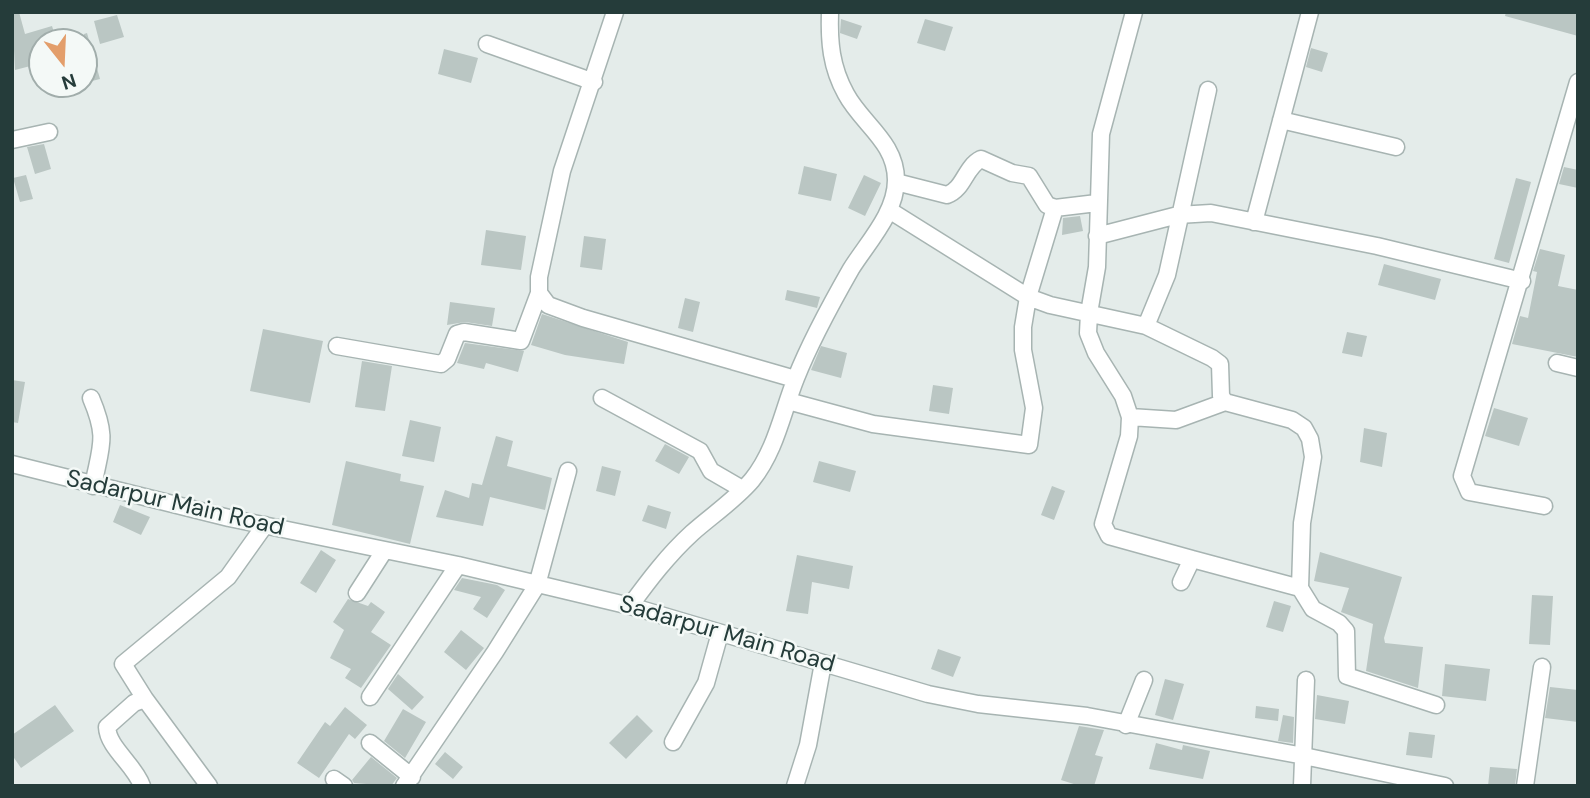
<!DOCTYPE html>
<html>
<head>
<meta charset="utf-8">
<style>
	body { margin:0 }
	#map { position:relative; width:1590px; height:798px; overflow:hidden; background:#e4ecea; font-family:"DM Sans",sans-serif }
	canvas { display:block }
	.frame { position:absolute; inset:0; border:14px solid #253c3a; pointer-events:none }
	.north { position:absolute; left:28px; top:28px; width:70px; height:70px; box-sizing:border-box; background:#f4f9f7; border:2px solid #a1adab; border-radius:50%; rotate:162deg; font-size:19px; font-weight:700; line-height:28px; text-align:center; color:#253c3a }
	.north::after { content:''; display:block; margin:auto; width:24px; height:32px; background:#e39e6b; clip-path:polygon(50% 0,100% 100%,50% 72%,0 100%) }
</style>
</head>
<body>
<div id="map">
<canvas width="1590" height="798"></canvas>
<div class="frame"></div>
<div class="north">N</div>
</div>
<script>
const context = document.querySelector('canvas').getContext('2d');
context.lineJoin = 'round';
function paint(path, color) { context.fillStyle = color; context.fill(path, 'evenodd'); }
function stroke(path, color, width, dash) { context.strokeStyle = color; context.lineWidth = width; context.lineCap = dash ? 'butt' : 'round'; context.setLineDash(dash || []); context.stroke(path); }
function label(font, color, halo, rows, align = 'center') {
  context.font = font + ' "DM Sans",sans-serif'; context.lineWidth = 5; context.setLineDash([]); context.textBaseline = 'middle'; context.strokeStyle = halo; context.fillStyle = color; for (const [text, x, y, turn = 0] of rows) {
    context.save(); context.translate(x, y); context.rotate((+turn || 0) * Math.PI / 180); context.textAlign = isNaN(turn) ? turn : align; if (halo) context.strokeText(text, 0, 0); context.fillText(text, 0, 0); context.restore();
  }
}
const building = new Path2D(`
	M 12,12 L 19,12 L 25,34 L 52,26 L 57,42 L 42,42 L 42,63 L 15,70 Z
	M 1506,12 L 1578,12 L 1578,36 L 1505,16 Z
	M 117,15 L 124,37 L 100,44 L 94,21 Z
	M 841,19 L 862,26 L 857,39 L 840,33 Z
	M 925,19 L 953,27 L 945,51 L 917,43 Z
	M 87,33 L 100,79 L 84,83 L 84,34 Z
	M 1311,48 L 1328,53 L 1322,72 L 1306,67 Z
	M 444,49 L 478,58 L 471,83 L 438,74 Z
	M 44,144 L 51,169 L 35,174 L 27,147 Z
	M 804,166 L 837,174 L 831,201 L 798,194 Z
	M 1564,167 L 1578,170 L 1578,188 L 1559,184 Z
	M 26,175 L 33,199 L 20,202 L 13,178 Z
	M 864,175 L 881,183 L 865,216 L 848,208 Z
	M 1516,178 L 1531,182 L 1509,263 L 1494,259 Z
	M 1080,216 L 1083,231 L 1062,235 L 1063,218 Z
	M 486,230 L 526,236 L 521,270 L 481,265 Z
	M 584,236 L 606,239 L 602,270 L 580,267 Z
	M 1540,249 L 1565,255 L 1558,286 L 1578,290 L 1578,357 L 1512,344 L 1520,316 L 1528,318 L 1537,272 L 1533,271 Z
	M 1384,264 L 1441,279 L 1435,300 L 1378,285 Z
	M 787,290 L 820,297 L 817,308 L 785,300 Z
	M 685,298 L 700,302 L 693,332 L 678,328 Z
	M 450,302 L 495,308 L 492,326 L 465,322 L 447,325 Z
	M 542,314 L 628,342 L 624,364 L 565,355 L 531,345 Z
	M 263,329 L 323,341 L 310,403 L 250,391 Z
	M 1347,332 L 1367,336 L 1362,357 L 1342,353 Z
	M 465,343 L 524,351 L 518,372 L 486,363 L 484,369 L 457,363 Z
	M 821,346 L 847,353 L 841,378 L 811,370 Z
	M 362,361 L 392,366 L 385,411 L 355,407 Z
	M 12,380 L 25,382 L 18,423 L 12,422 Z
	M 933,385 L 953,388 L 949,414 L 929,411 Z
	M 1494,408 L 1528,418 L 1519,446 L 1485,436 Z
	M 410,420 L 441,427 L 434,462 L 402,456 Z
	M 1364,428 L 1387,433 L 1382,467 L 1360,462 Z
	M 496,436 L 513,441 L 507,466 L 552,478 L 545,510 L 490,497 L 483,526 L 436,517 L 445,490 L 469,498 L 472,483 L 482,485 Z
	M 665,444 L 689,457 L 679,474 L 655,461 Z
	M 346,461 L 401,474 L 400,481 L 424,486 L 410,544 L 332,525 Z
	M 819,461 L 856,471 L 850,492 L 813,482 Z
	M 602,466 L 621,471 L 615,496 L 596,491 Z
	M 1052,486 L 1065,491 L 1054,520 L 1041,515 Z
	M 120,505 L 150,517 L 141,535 L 113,522 Z
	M 648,505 L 671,512 L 666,529 L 642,521 Z
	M 321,550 L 336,560 L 316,593 L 300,583 Z
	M 1320,552 L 1402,577 L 1384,638 L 1385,643 L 1423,647 L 1418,688 L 1366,671 L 1373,624 L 1341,612 L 1349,588 L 1314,581 Z
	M 797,555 L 853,566 L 849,589 L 812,582 L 808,614 L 786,611 Z
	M 462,578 L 497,585 L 505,590 L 487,618 L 473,609 L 481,597 L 454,590 Z
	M 1532,595 L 1553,596 L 1550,645 L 1529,644 Z
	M 348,599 L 368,606 L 371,602 L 385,612 L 371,632 L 391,645 L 361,688 L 345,678 L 351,669 L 330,658 L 344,630 L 333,622 Z
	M 1274,601 L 1291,606 L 1283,632 L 1266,627 Z
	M 461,630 L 484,648 L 466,670 L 444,652 Z
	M 938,649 L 961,657 L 953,677 L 931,669 Z
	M 1445,664 L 1490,669 L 1486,701 L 1442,696 Z
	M 398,674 L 424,697 L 412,710 L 388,689 Z
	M 1165,679 L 1184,684 L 1173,720 L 1155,715 Z
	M 1550,687 L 1578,690 L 1578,722 L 1545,718 Z
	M 1317,695 L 1349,701 L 1345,724 L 1315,719 Z
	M 55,705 L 74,731 L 21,768 L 12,755 L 12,735 Z
	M 1256,706 L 1279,709 L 1278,721 L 1255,718 Z
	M 345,707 L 367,725 L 355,739 L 349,734 L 319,778 L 297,763 L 325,722 L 330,726 Z
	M 403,709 L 426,722 L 405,758 L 384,741 Z
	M 637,715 L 653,731 L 626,759 L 609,743 Z
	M 1283,715 L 1294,717 L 1293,743 L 1278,741 Z
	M 1079,726 L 1104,730 L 1095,755 L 1103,757 L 1094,786 L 1080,786 L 1061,780 Z
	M 1409,732 L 1435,735 L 1432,758 L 1406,755 Z
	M 1156,743 L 1182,750 L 1183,745 L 1210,751 L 1203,779 L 1149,769 Z
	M 445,752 L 463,767 L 453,779 L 435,764 Z
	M 371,757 L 397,778 L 391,786 L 354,783 L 352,780 Z
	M 1490,767 L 1517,769 L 1515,786 L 1488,786 Z`);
const minor = new Path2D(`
	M 615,12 L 562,171 L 539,277 L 539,293 L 548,305 L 583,318 L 795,379
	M 1134,12 L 1101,134 L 1097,267 L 1089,313 L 1088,333 L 1096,353 L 1123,396 L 1130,417 L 1129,436 L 1103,524 L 1109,536 L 1192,559
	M 487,44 L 594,82
	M 1281,120 L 1396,147
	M 12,140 L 49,132
	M 896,182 L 947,195 C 964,189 965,167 981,159 L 1012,173 L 1029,176 L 1047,205 L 1055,208 L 1097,203
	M 889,210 L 1028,297 L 1050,305 L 1146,326 L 1212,358 L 1220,364 L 1221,396 L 1225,402
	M 1254,222 L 1310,12
	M 1097,236 L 1178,215 L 1211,213 L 1377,246 L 1522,281
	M 1146,326 L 1167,275 L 1208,90
	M 337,346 L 441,364 L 447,359 L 457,334 L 464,332 L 521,341 L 539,293
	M 1557,363 L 1578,368
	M 91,398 C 108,438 101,445 93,486
	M 602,398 L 700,451 L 711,471 L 742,489
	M 788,401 L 873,424 L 1029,445 L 1034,408 L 1023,350 L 1023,327 L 1028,297 L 1055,208
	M 1130,417 L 1176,420 L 1225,402 L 1292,420 L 1304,428 L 1310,439 L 1313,457 L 1302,523 L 1300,588 L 1313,609 L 1339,623 L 1346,631 L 1347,676 L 1436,705
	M 12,464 L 229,518 L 458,565 L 630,606 L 928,694 L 978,704 L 1087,716 L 1304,756 L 1445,786
	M 1544,506 L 1469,492 L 1462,476 L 1578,82
	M 1181,582 L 1192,559 L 1300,588
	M 357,593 L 384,551
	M 630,606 C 649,580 668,555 692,533 C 711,516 735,500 752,480 C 776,450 782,413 796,378 C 811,340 831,304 851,269 C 868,242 896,213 896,180 C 896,142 862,124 846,94 C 831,67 829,42 830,12
	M 370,697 L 458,565
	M 145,699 L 123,664 L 228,577 L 265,525
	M 1126,725 L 1144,680
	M 673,742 L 706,683 L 720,633
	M 370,743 L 412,777
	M 334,779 L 344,786
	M 142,786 C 135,765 108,748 107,727 L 134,703 L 145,699 L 209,786
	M 404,786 L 495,652 L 537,585 L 568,471
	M 795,786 L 808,745 L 823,663
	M 1302,786 L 1306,680
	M 1525,786 L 1542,667`);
const streetNames = [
	["Sadarpur Main Road",175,504,13],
	["Sadarpur Main Road",727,635,16]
];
paint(building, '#bac6c3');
stroke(minor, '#a7b4b2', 19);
stroke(minor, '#fff', 16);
label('24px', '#253c3a', '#f4f9f7', streetNames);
</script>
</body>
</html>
